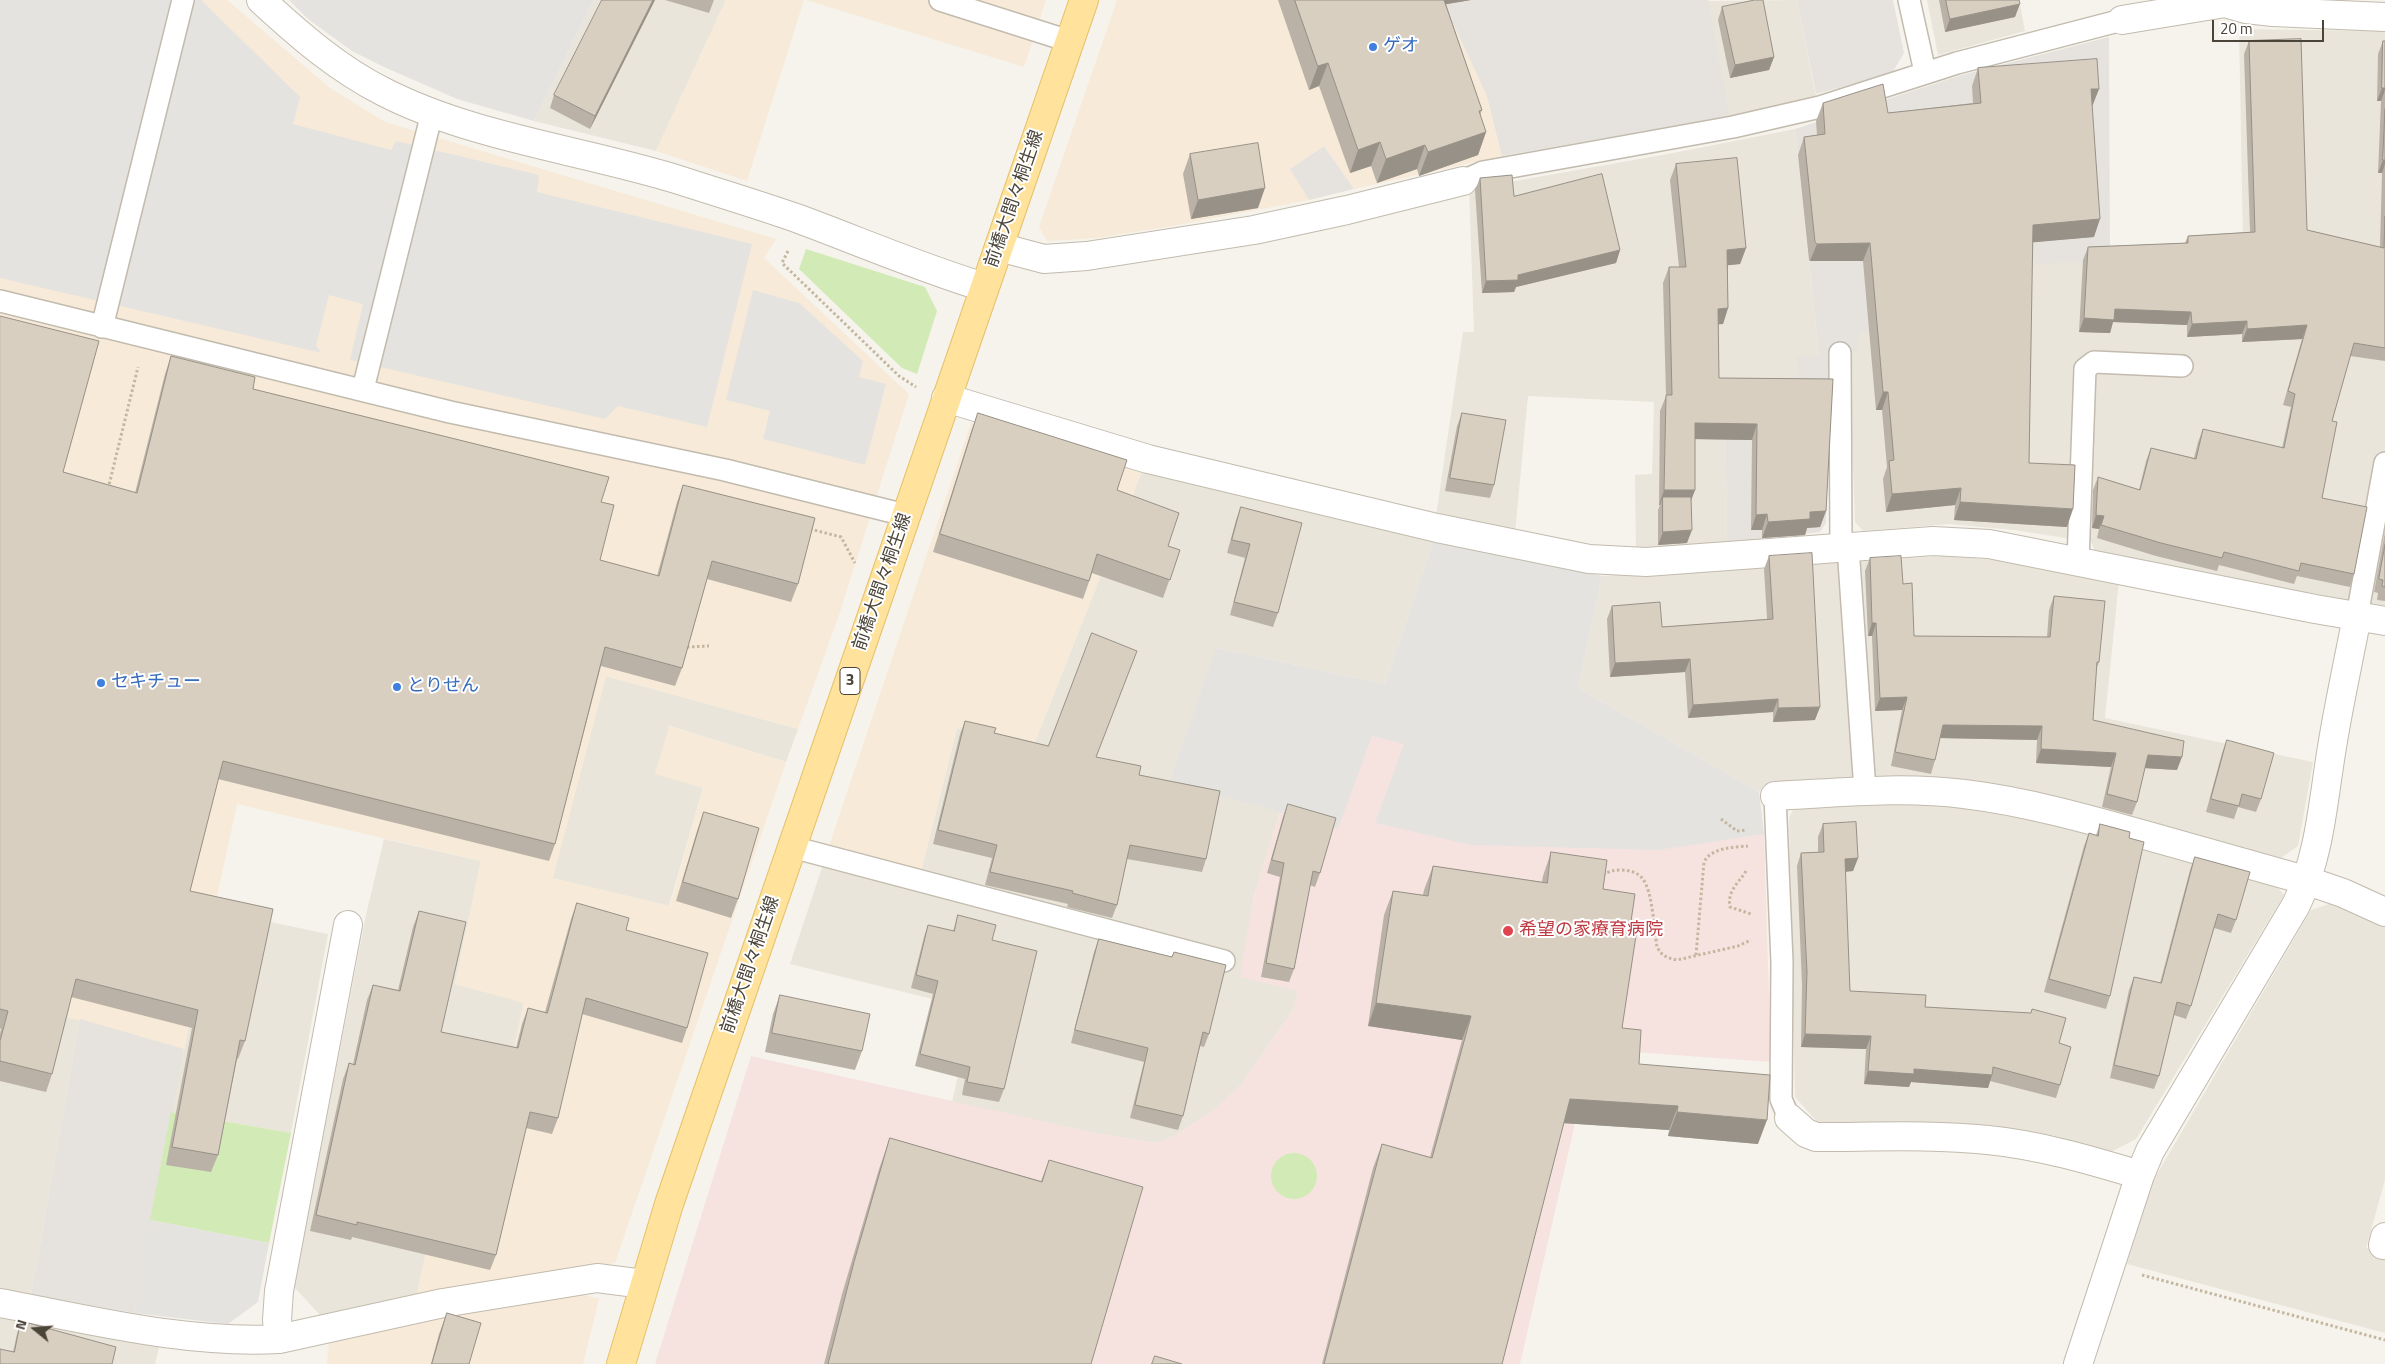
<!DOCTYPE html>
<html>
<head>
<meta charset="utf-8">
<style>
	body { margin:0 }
	#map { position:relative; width:2385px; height:1364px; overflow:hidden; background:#f6f3ec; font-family:"Titillium Web",sans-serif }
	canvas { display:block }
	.north { position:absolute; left:10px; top:1304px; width:50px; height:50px; -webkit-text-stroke:4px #fff; paint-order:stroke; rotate:287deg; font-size:14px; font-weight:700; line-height:20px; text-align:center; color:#4b4439 }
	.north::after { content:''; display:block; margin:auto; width:18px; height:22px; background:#4b4439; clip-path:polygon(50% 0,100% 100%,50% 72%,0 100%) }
	.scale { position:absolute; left:2212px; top:20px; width:112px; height:22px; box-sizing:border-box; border:2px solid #4b4439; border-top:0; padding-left:6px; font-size:15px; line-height:18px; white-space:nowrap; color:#4b4439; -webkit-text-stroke:4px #fff; paint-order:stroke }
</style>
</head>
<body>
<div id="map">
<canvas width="2385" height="1364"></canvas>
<div class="north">N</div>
<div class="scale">20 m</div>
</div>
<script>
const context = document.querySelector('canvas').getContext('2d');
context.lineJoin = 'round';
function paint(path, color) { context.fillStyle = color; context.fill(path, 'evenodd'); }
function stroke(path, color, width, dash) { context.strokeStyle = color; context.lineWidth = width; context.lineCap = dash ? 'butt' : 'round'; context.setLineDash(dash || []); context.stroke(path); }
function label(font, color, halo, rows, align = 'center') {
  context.font = font + ' "Titillium Web","Noto Sans JP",sans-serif'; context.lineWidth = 4; context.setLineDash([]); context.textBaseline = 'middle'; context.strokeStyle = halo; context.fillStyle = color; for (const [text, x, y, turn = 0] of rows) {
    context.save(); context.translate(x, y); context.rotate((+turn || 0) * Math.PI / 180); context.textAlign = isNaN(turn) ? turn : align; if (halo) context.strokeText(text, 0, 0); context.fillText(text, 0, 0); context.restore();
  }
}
const residential = new Path2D(`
	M 594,0 L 726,0 L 656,151 L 534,121 Z
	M 1797,0 L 1816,97 L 1732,118 L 1730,116 L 1707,1 Z
	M 1927,0 L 2019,0 L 2025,31 L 1938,55 Z
	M 2239,29 L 2385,31 L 2385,607 L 2096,553 L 2091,542 L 2014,530 L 1949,524 L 1863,531 L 1855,522 L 1849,352 L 1858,334 L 1959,324 L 1962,265 L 2243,240 Z
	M 1795,129 L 1819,355 L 1799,388 L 1725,389 L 1727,543 L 1636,551 L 1635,475 L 1652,474 L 1654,402 L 1528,396 L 1515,533 L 1436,516 L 1463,332 L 1474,332 L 1469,189 L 1668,154 Z
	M 1142,471 L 1434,538 L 1385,684 L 1216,648 L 1280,812 L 1253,899 L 1298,990 L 1293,1010 L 1241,1085 L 1214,1110 L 1178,1134 L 1157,1143 L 1095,1133 L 952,1102 L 973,1009 L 790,964 L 829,846 L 921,871 L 957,728 L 1033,747 Z
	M 1943,556 L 1997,560 L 2119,581 L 2105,718 L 2313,762 L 2298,846 L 2281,858 L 2015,788 L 1964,780 L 1867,779 L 1770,783 L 1759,792 L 1578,688 L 1602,576 Z
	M 606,676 L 798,729 L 786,762 L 670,726 L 703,788 L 669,906 L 552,878 Z
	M 1870,802 L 1921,804 L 1964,808 L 2081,830 L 2272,880 L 2284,895 L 2136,1139 L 2111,1152 L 2051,1135 L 1991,1125 L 1924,1123 L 1820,1125 L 1795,1097 L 1789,818 L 1794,808 Z
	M 384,839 L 481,861 L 455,984 L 524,1002 L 498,1126 L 455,1118 L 417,1294 L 321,1316 L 294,1287 L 366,915 Z
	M 2332,903 L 2385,927 L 2385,1180 L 2366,1248 L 2385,1254 L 2385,1333 L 2127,1264 L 2153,1181 L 2311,910 Z
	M 213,910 L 328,934 L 291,1133 L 171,1112 Z
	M 0,999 L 80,1019 L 31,1295 L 0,1290 Z
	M 0,1313 L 160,1344 L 155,1364 L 0,1364 Z`);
const commercial = new Path2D(`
	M 0,0 L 227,0 L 330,88 L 385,122 L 776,239 L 764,258 L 909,394 L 839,615 L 798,729 L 606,676 L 553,878 L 670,906 L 703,788 L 655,774 L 669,726 L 786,762 L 615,1263 L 417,1294 L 455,1117 L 498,1125 L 524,1003 L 455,984 L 481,861 L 237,804 L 184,1049 L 0,999 Z
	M 726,0 L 804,0 L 747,181 L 656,151 Z
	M 806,0 L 1046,0 L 1024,67 Z
	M 1117,0 L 1442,0 L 1487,96 L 1502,156 L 1354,189 L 1324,146 L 1290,169 L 1309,200 L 1172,226 L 1097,238 L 1047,241 L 1039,227 Z
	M 971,423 L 1142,471 L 1033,747 L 957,728 L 921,872 L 829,846 Z
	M 570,1291 L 599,1299 L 583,1364 L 327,1364 L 329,1341 L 341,1337 Z`);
const industrial = new Path2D(`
	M 1442,0 L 1710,0 L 1708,1 L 1730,116 L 1502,156 L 1487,96 Z
	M 1797,0 L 1893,0 L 1904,53 L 1892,73 L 1816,94 Z
	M 2109,37 L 2110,262 L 1963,265 L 1959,324 L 1858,334 L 1858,351 L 1831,354 L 1826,523 L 1820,532 L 1727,543 L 1725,388 L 1799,388 L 1797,357 L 1819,355 L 1795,129 L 1962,75 Z
	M 1324,146 L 1354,189 L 1309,200 L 1290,169 Z
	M 80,1019 L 184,1049 L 134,1313 L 31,1295 Z`);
const medical = new Path2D(`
	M 1434,538 L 1602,576 L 1578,688 L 1759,792 L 1764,834 L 1771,1062 L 1579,1048 L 1574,1128 L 1520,1364 L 655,1364 L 751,1056 L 1095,1133 L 1157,1143 L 1178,1134 L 1214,1110 L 1241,1085 L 1293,1010 L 1298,991 L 1240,977 L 1253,899 L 1280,812 L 1170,781 L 1216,648 L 1385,684 Z`);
const green = new Path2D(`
	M 806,249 L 925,287 L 937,311 L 917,374 L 902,368 L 799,269 Z
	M 171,1112 L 291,1133 L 269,1243 L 150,1220 Z
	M1271 1176a23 23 0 1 1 46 0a23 23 0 1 1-46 0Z`);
const parking = new Path2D(`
	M 0,0 L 201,0 L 300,97 L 293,124 L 391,150 L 396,141 L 539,175 L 537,192 L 752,244 L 707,427 L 618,406 L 605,419 L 350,360 L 363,304 L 329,295 L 316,346 L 322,353 L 0,278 Z
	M 289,0 L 594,0 L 534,121 L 457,99 L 384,67 L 352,51 L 308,19 Z
	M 753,290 L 799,303 L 863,361 L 859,377 L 886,384 L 865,465 L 763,439 L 770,411 L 726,400 Z
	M 1434,538 L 1602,576 L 1578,688 L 1759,792 L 1764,834 L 1658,850 L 1471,845 L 1375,823 L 1404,744 L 1372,736 L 1338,829 L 1170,781 L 1216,648 L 1385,684 Z
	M 150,1220 L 269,1243 L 258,1302 L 228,1324 L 134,1313 Z`);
const path = new Path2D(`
	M 788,251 L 782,263 L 899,376 L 916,387
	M 108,489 L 138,367
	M 810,529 L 841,537 L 855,563
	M 687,647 L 709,646
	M 1721,819 L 1737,831 L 1747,830
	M 1746,871 C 1738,884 1727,891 1730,907 L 1751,914
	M 1603,875 C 1609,871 1614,870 1621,870 C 1629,870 1637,872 1642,878 C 1653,891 1654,930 1657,947 C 1662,956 1667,958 1677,960 L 1738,946 L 1751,940
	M 1696,955 L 1704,862 C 1711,848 1733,847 1748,846
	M 2142,1275 L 2385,1340`);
const service = new Path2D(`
	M 940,0 L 1069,41
	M 1909,0 L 1925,72
	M 1463,181 L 1483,172 L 1733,127 L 1820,107 L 1957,63 L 2122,20
	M 0,301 L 450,412 L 725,470 L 905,515
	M 102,327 L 183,0
	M 1840,353 L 1841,547
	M 363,389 L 432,113
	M 1848,547 L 1865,791
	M 2078,561 L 2085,369 L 2094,362 L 2182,366
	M 2357,616 L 2385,463
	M 1775,796 L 1782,962 L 1781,1099 L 1789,1118
	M 792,847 L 1224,961`);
const minor = new Path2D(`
	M 261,0 C 299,35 338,69 384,92 C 474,138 583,150 679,180 C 719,193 759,205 799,219 C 861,242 921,268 984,287
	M 2122,20 L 2225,3 L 2246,9 L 2273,12 L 2385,17
	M 999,247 L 1044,259 L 1087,256 L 1254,230 L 1347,210 L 1463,181
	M 946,398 L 1148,459 L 1437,528 L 1589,559 L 1646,562 L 1933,541 L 1989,544 L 2315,609 L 2385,621
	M 1775,796 C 1837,793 1901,786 1964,794 C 2030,802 2095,821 2159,839 C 2208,853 2258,867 2308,881 L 2343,893 L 2385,912
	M 1789,1118 L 1806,1133 L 1816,1137 C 1873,1137 1931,1134 1988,1140 C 2039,1145 2090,1160 2140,1175
	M 2383,1245 L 2385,1237
	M 0,1303 C 92,1320 185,1344 279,1339 L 443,1303 L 597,1278 L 644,1284
	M 279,1339 L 277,1320 L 279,1291 L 348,925
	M 2078,1364 L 2140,1175 L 2150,1151 L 2296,905 C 2320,856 2323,801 2332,747 C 2339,703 2349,659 2357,616`);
const primary = new Path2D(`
	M 621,1364 L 669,1204 L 1084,0`);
const wall = new Path2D(`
	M 655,0 L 590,129 L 550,108 L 554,95 Z
	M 665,0 L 714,0 L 709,13 Z
	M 1278,0 L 1471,0 L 1446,4 L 1482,110 L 1480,115 L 1486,132 L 1478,155 L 1419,176 L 1417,169 L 1377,183 L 1371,166 L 1350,173 L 1319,86 L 1309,90 Z
	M 1939,0 L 2019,0 L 2015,17 L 1945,32 Z
	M 1722,7 L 1774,57 L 1769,70 L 1730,78 L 1718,20 Z
	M 2249,41 L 2307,230 L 2380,247 L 2382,173 L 2378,173 L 2381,101 L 2377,101 L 2378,54 L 2383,41 L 2385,41 L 2385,361 L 2350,356 L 2332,421 L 2322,498 L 2354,574 L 2350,587 L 2297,576 L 2294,584 L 2219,565 L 2217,571 L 2156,556 L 2097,538 L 2099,529 L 2092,528 L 2093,490 L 2098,477 L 2139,490 L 2146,461 L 2151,448 L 2194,458 L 2198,442 L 2203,429 L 2282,448 L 2291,407 L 2283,405 L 2302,339 L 2242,342 L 2242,334 L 2187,337 L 2187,325 L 2113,322 L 2110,333 L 2079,332 L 2083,260 L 2088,247 L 2185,243 L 2188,236 L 2250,232 L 2244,54 Z
	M 1978,68 L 2092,107 L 2094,237 L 2032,242 L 2029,463 L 2067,527 L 1954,520 L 1955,505 L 1886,512 L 1883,479 L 1887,467 L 1882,410 L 1876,410 L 1863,261 L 1810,261 L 1809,260 L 1798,155 L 1804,137 L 1817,135 L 1816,121 L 1823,103 L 1888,113 L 1973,103 L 1972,86 Z
	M 1190,154 L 1258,208 L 1191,219 L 1183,174 Z
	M 1676,164 L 1746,248 L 1740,264 L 1728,265 L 1728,308 L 1723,324 L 1718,324 L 1719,378 L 1833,379 L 1826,511 L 1820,527 L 1807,528 L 1805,535 L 1762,538 L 1762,530 L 1751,530 L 1752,440 L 1695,439 L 1695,490 L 1691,500 L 1687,543 L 1658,545 L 1658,510 L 1660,505 L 1659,505 L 1660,411 L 1666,396 L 1663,283 L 1669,267 L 1679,267 L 1670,180 Z
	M 1480,178 L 1620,250 L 1616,263 L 1516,287 L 1514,292 L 1482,293 L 1475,190 Z
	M 0,316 L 63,472 L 135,493 L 165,374 L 171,356 L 253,389 L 601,502 L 600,560 L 657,576 L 677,502 L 683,485 L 798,584 L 791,602 L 707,579 L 682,668 L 675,686 L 601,666 L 555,844 L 549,861 L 218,779 L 190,891 L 245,1041 L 238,1059 L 237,1059 L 218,1155 L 211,1172 L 166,1165 L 192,1028 L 71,997 L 52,1074 L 46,1092 L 0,1081 L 0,1034 L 1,1029 L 0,1028 Z
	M 978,413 L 1117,490 L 1168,546 L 1180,550 L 1163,598 L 1092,573 L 1083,599 L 933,552 L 971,432 Z
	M 1462,413 L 1494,485 L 1490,498 L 1445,491 L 1457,426 Z
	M 1241,507 L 1278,613 L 1273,627 L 1230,615 L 1245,558 L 1227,553 L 1236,520 Z
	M 2385,532 L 2385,601 L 2377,600 L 2378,593 L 2374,592 Z
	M 1769,556 L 1815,720 L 1773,722 L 1773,712 L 1688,718 L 1685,672 L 1610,677 L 1607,619 L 1612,606 L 1662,627 L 1767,619 L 1764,569 Z
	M 1870,558 L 1903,584 L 1914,636 L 2047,637 L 2049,610 L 2054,596 L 2099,662 L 2096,670 L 2093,720 L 2177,770 L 2145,768 L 2137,802 L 2132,815 L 2102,807 L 2111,767 L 2036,763 L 2037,740 L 1940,738 L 1935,760 L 1931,774 L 1891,766 L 1902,710 L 1875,711 L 1872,636 L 1868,636 L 1865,571 Z
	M 965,721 L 994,733 L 1096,757 L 1139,775 L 1206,859 L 1202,872 L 1127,859 L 1117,905 L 1112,918 L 1067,907 L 1068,904 L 985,885 L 992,858 L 933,844 L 960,734 Z
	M 2227,740 L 2261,799 L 2256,812 L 2238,807 L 2234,819 L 2206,812 L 2222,753 Z
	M 1288,804 L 1320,873 L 1315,887 L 1310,885 L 1294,969 L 1289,982 L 1261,977 L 1280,877 L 1267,873 L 1283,817 Z
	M 704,812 L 738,899 L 731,918 L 676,901 L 697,831 Z
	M 1823,824 L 1858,858 L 1853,871 L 1845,872 L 1850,991 L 1925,1007 L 2059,1043 L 2060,1085 L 2056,1098 L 1990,1081 L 1988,1088 L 1911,1082 L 1909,1087 L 1864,1084 L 1866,1049 L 1801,1047 L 1802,985 L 1797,866 L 1801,853 L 1818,852 L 1818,837 Z
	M 2100,824 L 2129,838 L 2110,996 L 2106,1009 L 2044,992 L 2084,846 L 2089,833 L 2096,835 Z
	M 1551,852 L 1603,889 L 1630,928 L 1622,1028 L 1639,1064 L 1758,1144 L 1668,1136 L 1669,1130 L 1564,1123 L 1502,1364 L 1322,1364 L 1373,1168 L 1382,1144 L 1430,1157 L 1462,1040 L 1368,1026 L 1384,915 L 1393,891 L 1423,895 L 1424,890 L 1433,866 L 1542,882 L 1543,876 Z
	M 2195,857 L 2236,920 L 2231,933 L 2214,928 L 2191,1006 L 2186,1019 L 2174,1015 L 2159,1076 L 2154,1089 L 2110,1078 L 2129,990 L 2134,977 L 2160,983 L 2190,870 Z
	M 577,903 L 626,930 L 687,1028 L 682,1043 L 582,1014 L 558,1118 L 552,1134 L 526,1128 L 496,1255 L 490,1270 L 352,1237 L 351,1240 L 310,1231 L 343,1079 L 349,1063 L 353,1064 L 367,1000 L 373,985 L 398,990 L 413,927 L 419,911 L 441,1032 L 516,1048 L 522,1024 L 528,1008 L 545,1012 L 571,919 Z
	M 958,915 L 992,940 L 1004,1089 L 999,1102 L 962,1095 L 965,1079 L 915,1066 L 933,994 L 911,988 L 924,937 L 928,925 L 953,931 Z
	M 1099,939 L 1172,957 L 1174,952 L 1209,1034 L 1204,1047 L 1200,1046 L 1183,1116 L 1178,1130 L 1130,1118 L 1144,1062 L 1071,1043 L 1094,952 Z
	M 780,995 L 862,1051 L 855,1070 L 765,1052 L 773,1014 Z
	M 890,1138 L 1041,1181 L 1049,1160 L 1091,1364 L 824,1364 L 842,1294 L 879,1169 Z
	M 447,1313 L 469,1364 L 431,1364 L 439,1334 Z
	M 21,1321 L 112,1364 L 13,1352 L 17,1334 Z`);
const shadedWall = new Path2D(`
	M 653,0 L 655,0 L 590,129 L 595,116 Z
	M 1432,0 L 1471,0 L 1430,7 Z
	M 2020,4 L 2015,17 L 1945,32 L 1950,19 Z
	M 1774,57 L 1769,70 L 1730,78 L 1735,65 Z
	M 1328,63 L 1319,86 L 1309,90 L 1318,66 Z
	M 2382,88 L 2385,88 L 2385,90 L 2381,101 L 2377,101 Z
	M 2091,89 L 2099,89 L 2092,107 Z
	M 1486,132 L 1478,155 L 1419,176 L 1428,152 Z
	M 1380,142 L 1371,166 L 1350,173 L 1358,150 Z
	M 1425,145 L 1417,169 L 1377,183 L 1386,159 Z
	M 2383,160 L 2385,160 L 2385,164 L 2382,173 L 2378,173 Z
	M 1265,188 L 1258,208 L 1191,219 L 1198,200 Z
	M 2100,219 L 2094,237 L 2026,243 L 2033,225 Z
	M 1870,243 L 1863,261 L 1810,261 L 1817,244 Z
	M 1746,248 L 1740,264 L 1721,266 L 1727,250 Z
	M 1620,250 L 1616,263 L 1516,287 L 1514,292 L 1482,293 L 1486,281 L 1518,275 Z
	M 1728,308 L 1723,324 L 1712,325 L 1718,309 Z
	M 2115,309 L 2191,312 L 2187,325 L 2113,322 L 2110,333 L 2079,332 L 2084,318 Z
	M 2247,321 L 2242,334 L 2187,337 L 2192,324 Z
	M 2307,325 L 2302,339 L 2242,342 L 2247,329 Z
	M 1883,392 L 1888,392 L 1882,410 L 1876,410 Z
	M 1695,423 L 1757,424 L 1752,440 L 1689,439 Z
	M 1961,488 L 1955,505 L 1886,512 L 1892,494 Z
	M 1664,490 L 1695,490 L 1689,506 L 1663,497 L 1660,505 L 1659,505 Z
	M 1960,502 L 2073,509 L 2067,527 L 1954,520 Z
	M 1826,511 L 1820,527 L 1807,528 L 1805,535 L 1762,538 L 1768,522 L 1810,512 Z
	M 1767,514 L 1762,530 L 1751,530 L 1756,515 Z
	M 2096,515 L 2104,516 L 2099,529 L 2092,528 Z
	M 1692,530 L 1687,543 L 1658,545 L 1663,532 Z
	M 1872,623 L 1876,623 L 1872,636 L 1868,636 Z
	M 1690,659 L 1685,672 L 1610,677 L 1615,663 Z
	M 1907,697 L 1902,710 L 1875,711 L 1880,698 Z
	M 1778,699 L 1773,712 L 1688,718 L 1693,705 Z
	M 1820,707 L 1815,720 L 1773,722 L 1778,708 Z
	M 1943,725 L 2042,726 L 2037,740 L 1938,738 Z
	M 2041,749 L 2116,753 L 2111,767 L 2036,763 Z
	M 2148,755 L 2182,757 L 2177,770 L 2143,768 Z
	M 1858,858 L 1853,871 L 1840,872 L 1845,859 Z
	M 1376,1003 L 1471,1016 L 1462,1040 L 1368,1026 Z
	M 1805,1034 L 1871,1036 L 1866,1049 L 1801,1047 Z
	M 1914,1069 L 1992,1075 L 1988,1088 L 1911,1082 L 1909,1087 L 1864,1084 L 1868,1071 Z
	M 1570,1099 L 1678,1106 L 1669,1130 L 1561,1123 Z
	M 1677,1112 L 1767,1120 L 1758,1144 L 1668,1136 Z`);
const building = new Path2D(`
	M 602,0 L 653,0 L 595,116 L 554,95 Z
	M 1295,0 L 1444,0 L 1482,110 L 1479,111 L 1486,132 L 1428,152 L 1425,145 L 1386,159 L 1380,142 L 1358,150 L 1328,63 L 1318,66 Z
	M 1755,0 L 1763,0 L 1774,57 L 1735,65 L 1722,7 Z
	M 1946,0 L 2019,0 L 2020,4 L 1950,19 Z
	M 2301,39 L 2307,230 L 2384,248 L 2385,216 L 2385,348 L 2354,343 L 2332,421 L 2337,422 L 2322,498 L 2367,507 L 2354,574 L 2301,563 L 2299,571 L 2224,552 L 2222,558 L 2161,543 L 2101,525 L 2104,516 L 2096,515 L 2098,477 L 2140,490 L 2151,448 L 2196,459 L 2203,429 L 2284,448 L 2295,394 L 2288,391 L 2307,325 L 2247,329 L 2247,321 L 2192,324 L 2191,312 L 2115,309 L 2114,320 L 2084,318 L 2088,247 L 2188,243 L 2188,236 L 2255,232 L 2249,41 Z
	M 2383,41 L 2385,41 L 2385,88 L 2382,88 Z
	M 2097,59 L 2099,89 L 2091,89 L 2100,219 L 2033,225 L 2029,463 L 2075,465 L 2073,509 L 1960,502 L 1961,488 L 1892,494 L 1889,461 L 1894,460 L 1888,392 L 1883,392 L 1870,243 L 1817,244 L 1815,242 L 1804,137 L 1825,134 L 1823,103 L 1883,84 L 1888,113 L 1981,103 L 1978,68 Z
	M 2385,109 L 2385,160 L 2383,160 Z
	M 1258,143 L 1265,188 L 1198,200 L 1190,154 Z
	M 1737,158 L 1746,248 L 1727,250 L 1728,308 L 1718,309 L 1719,378 L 1833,379 L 1826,511 L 1810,512 L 1810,519 L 1768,522 L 1767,514 L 1756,515 L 1757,424 L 1695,423 L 1695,490 L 1664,490 L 1666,395 L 1672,395 L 1669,267 L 1686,267 L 1676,164 Z
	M 1602,174 L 1620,250 L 1518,275 L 1518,280 L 1486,281 L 1480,178 L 1512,175 L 1514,196 Z
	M 0,316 L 99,341 L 63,472 L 137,493 L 171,356 L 255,377 L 253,389 L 609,477 L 601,502 L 614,505 L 600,560 L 659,576 L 683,485 L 815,518 L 798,584 L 712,561 L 682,668 L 605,647 L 555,844 L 223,761 L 190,891 L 273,909 L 245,1041 L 240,1040 L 218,1155 L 172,1147 L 198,1010 L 76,979 L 52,1074 L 0,1061 L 0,1041 L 8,1011 L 0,1009 Z
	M 978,413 L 1127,460 L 1117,490 L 1179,513 L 1168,546 L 1180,550 L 1170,580 L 1097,554 L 1089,581 L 940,534 Z
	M 1462,413 L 1506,420 L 1494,485 L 1450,478 Z
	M 1663,497 L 1691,497 L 1692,530 L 1663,532 Z
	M 1241,507 L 1302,523 L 1278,613 L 1234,602 L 1250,544 L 1232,540 Z
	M 2385,545 L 2385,587 L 2382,586 L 2383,580 L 2379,579 Z
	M 1812,553 L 1820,707 L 1778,708 L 1778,699 L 1693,705 L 1690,659 L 1615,663 L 1612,606 L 1660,602 L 1662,627 L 1773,619 L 1769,556 Z
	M 1901,556 L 1903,584 L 1912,583 L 1914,636 L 2050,637 L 2054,596 L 2105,601 L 2099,662 L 2097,662 L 2093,720 L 2184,741 L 2182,757 L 2148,755 L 2137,802 L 2107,794 L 2116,753 L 2041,749 L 2042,726 L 1943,725 L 1935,760 L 1895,752 L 1907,697 L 1880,698 L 1876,623 L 1872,623 L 1870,558 Z
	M 1092,633 L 1137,651 L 1096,757 L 1141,766 L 1139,775 L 1220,791 L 1206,859 L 1130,845 L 1117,905 L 1072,893 L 1073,891 L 990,872 L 997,845 L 938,830 L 965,721 L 996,728 L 994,733 L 1048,746 Z
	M 2227,740 L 2274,753 L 2261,799 L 2242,794 L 2239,806 L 2211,799 Z
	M 1288,804 L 1336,818 L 1320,873 L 1313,871 L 1294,969 L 1266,963 L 1284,863 L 1272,860 Z
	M 704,812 L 759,828 L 738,899 L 683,882 Z
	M 1856,822 L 1858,858 L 1845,859 L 1850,991 L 1926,995 L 1925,1007 L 2031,1013 L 2032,1009 L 2066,1018 L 2059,1043 L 2071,1047 L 2060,1085 L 1993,1067 L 1992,1075 L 1914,1069 L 1914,1074 L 1868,1071 L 1871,1036 L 1805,1034 L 1807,972 L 1801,853 L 1824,852 L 1823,824 Z
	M 2100,824 L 2130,832 L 2129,838 L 2144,842 L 2110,996 L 2049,979 L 2089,833 L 2098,836 Z
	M 1551,852 L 1607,860 L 1603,889 L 1635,894 L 1630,928 L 1637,929 L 1622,1028 L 1641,1030 L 1639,1064 L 1770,1075 L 1767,1120 L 1677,1112 L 1678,1106 L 1570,1099 L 1502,1364 L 1324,1364 L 1382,1144 L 1432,1158 L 1471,1016 L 1376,1003 L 1393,891 L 1428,896 L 1433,866 L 1547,883 Z
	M 2195,857 L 2250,872 L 2236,920 L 2218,914 L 2191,1006 L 2177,1002 L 2159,1076 L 2114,1065 L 2134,977 L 2161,983 Z
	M 577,903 L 629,918 L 626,930 L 708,953 L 687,1028 L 586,998 L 558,1118 L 530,1112 L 496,1255 L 357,1222 L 357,1225 L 316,1215 L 349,1063 L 355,1065 L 373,985 L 400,991 L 419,911 L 466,922 L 441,1032 L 518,1048 L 528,1008 L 547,1013 Z
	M 958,915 L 996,925 L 992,940 L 1037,951 L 1004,1089 L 967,1082 L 970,1067 L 920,1054 L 938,981 L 916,975 L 928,925 L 954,931 Z
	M 1099,939 L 1172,957 L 1174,952 L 1226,965 L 1209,1034 L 1203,1032 L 1183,1116 L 1135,1105 L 1148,1048 L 1075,1030 Z
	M 780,995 L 870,1014 L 862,1051 L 772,1033 Z
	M 890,1138 L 1042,1182 L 1049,1160 L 1143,1187 L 1091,1364 L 828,1364 L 854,1262 Z
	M 447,1313 L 481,1323 L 469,1364 L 432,1364 Z
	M 21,1321 L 116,1347 L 112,1364 L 0,1364 L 0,1349 L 14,1352 Z
	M 1155,1356 L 1182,1364 L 1152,1364 Z`);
const markers = [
	[1373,47,5,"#3f7fe0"],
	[101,683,5,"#3f7fe0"],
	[397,687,5,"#3f7fe0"],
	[1508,931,6,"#e0444e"]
];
const shields = [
	[850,681,20]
];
const shieldNames = [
	["3",850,681]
];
const shopNames = [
	["ゲオ",1383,47],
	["セキチュー",111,683],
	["とりせん",407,687]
];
const streetNames = [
	["前橋大間々桐生線",1015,199,-71],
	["前橋大間々桐生線",883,582,-71],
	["前橋大間々桐生線",751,965,-71]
];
const healthNames = [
	["希望の家療育病院",1519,931]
];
paint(residential, '#eae5da');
paint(commercial, '#f7ead8');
paint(industrial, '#e6e2dd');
paint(medical, '#f6e3e0');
paint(green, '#d2eab5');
paint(parking, '#e5e3e0');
stroke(service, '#c2bbae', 24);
stroke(minor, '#c2bbae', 30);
stroke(primary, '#e6c16a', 30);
stroke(path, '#c4b79f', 3, [2.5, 2.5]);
stroke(service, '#fff', 21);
stroke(minor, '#fff', 28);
stroke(primary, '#ffe39c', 28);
paint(wall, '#bab2a6');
paint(shadedWall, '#979187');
paint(building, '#d8cfc1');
stroke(building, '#979187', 1);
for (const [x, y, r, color] of markers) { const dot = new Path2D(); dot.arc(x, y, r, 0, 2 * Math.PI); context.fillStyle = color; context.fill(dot); stroke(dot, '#fff', 2); }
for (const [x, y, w] of shields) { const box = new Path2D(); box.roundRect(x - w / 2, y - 13.5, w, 27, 4); context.fillStyle = '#fff'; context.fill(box); stroke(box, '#4b4439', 1); }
label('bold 16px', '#4b4439', null, shieldNames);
label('18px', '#366cbe', '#fff', shopNames, 'left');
label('18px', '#4b4439', '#fff', streetNames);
label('18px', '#be3a42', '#fff', healthNames, 'left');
</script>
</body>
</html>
